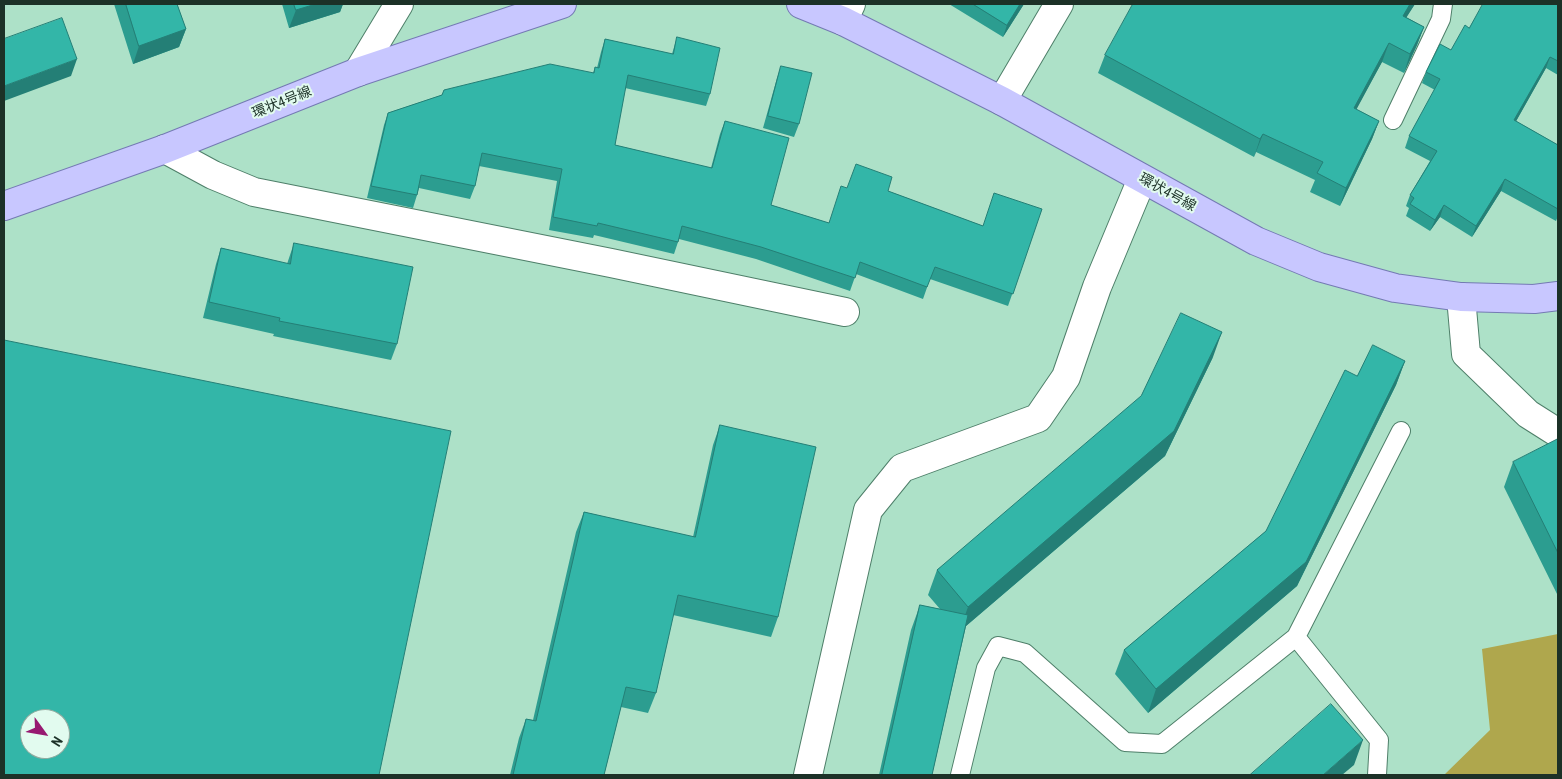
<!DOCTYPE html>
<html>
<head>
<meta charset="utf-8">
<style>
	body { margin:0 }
	#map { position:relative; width:1562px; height:779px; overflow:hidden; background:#ade1c8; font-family:"Roboto Condensed",sans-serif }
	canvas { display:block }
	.frame { position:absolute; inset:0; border:5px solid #1c3127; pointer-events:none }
	.north { position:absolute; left:20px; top:709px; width:50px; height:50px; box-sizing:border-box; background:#e2fbef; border:1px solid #93aa9f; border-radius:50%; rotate:122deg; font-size:14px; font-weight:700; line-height:20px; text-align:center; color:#1c3127 }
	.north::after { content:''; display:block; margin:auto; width:18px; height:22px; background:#971971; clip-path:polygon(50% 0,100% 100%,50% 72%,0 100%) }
</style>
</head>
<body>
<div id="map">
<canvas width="1562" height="779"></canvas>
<div class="frame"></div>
<div class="north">N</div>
</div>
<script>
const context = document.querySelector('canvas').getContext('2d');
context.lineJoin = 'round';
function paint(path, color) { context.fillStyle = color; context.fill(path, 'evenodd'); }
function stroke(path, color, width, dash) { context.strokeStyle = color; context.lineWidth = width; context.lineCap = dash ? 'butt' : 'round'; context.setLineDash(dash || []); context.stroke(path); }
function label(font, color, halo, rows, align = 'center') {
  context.font = font + ' "Roboto Condensed","Noto Sans JP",sans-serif'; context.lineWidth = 4; context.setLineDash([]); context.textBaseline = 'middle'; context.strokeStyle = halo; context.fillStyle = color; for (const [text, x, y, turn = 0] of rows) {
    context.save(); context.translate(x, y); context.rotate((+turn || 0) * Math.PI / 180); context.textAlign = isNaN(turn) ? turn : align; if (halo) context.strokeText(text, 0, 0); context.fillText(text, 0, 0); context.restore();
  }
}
const forest = new Path2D(`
	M 1558,634 L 1558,775 L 1444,775 L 1490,730 L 1482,649 Z`);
const lane = new Path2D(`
	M 1393,120 L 1441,19 L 1443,4
	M 1296,637 L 1401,431
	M 960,775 L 986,668 L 998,646 L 1025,653 L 1125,742 L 1162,744 L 1296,637 L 1379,740 L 1377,775`);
const street = new Path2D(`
	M 843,21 L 851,4
	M 358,72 L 399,4
	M 1002,101 L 1059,4
	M 165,149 L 213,175 L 254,192 L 611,263 L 845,312
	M 1461,297 L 1466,354 L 1528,414 L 1558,433
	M 808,775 L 868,510 L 902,468 L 1038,418 L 1066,377 L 1097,287 L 1142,179`);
const primary = new Path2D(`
	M 801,4 L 843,21 L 1002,101 L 1256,241 L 1319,267 L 1395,288 L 1461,297 L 1534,299 L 1558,296
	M 4,206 L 165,149 L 358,72 L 562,4`);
const wall = new Path2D(`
	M 114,4 L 177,4 L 186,29 L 179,47 L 133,64 Z
	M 282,4 L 343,4 L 340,12 L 289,28 Z
	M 949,4 L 1024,4 L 1003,37 Z
	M 1133,4 L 1415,4 L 1406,17 L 1424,27 L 1417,45 L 1404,73 L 1382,62 L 1356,109 L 1379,121 L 1372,139 L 1340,206 L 1310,192 L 1315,180 L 1256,152 L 1254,157 L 1098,73 L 1105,55 Z
	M 1558,4 L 1558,75 L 1546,68 L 1516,121 L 1558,145 L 1558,216 L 1556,221 L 1501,191 L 1472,237 L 1440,217 L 1430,231 L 1406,216 L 1409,208 L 1406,206 L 1410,195 L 1430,161 L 1405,148 L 1409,136 L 1435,90 L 1422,83 L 1426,72 L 1451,50 L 1469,28 Z
	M 677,37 L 710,94 L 706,106 L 625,88 L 615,145 L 711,168 L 720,134 L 725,121 L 771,205 L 829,223 L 847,188 L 888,191 L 983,226 L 1042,209 L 1008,306 L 930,279 L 923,299 L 856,274 L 850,291 L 756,259 L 679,239 L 674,254 L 594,235 L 593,238 L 549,230 L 557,181 L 479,166 L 475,186 L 470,199 L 419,188 L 417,195 L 413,208 L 367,198 L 384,125 L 388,113 L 442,95 L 444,90 L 593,73 L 595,67 L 597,68 L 601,52 L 605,39 L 672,54 Z
	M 781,66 L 799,124 L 794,137 L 763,128 L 777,78 Z
	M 294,243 L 397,344 L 391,360 L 273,336 L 274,334 L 203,318 L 216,264 L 221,248 L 287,264 Z
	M 1213,357 L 1165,456 L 966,626 L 932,775 L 879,775 L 911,630 L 920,605 L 940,609 L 928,595 L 937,570 Z
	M 1405,361 L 1396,385 L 1297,586 L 1148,713 L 1115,674 L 1124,650 L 1266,531 L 1357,376 Z
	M 720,425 L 778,617 L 771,637 L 673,615 L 656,693 L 648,713 L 621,707 L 604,775 L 510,775 L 519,738 L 526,719 L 533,720 L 576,532 L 584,512 L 693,537 L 713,445 Z
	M 1558,439 L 1558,596 L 1504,487 L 1513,462 Z`);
const shadedWall = new Path2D(`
	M 316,4 L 343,4 L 340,12 L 289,28 L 296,10 Z
	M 1020,4 L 1024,4 L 1003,37 L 1007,25 Z
	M 1410,4 L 1415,4 L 1396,34 L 1403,16 Z
	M 1424,27 L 1417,45 L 1404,73 L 1410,54 Z
	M 186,29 L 179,47 L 133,64 L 139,46 Z
	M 1389,43 L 1382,62 L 1347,127 L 1354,108 Z
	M 1550,57 L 1546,68 L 1510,132 L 1514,120 Z
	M 77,59 L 71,76 L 4,101 L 4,86 Z
	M 1379,121 L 1372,139 L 1340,206 L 1346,188 Z
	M 1263,134 L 1256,152 L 1254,157 L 1260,139 Z
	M 1505,179 L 1501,191 L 1472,237 L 1476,226 Z
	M 1444,205 L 1440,217 L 1430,231 L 1435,220 Z
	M 1222,332 L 1213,357 L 1165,456 L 959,632 L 968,607 Z
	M 1405,361 L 1396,385 L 1297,586 L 1148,713 L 1156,689 Z
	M 1363,740 L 1354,765 L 1342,775 L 1323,775 Z`);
const building = new Path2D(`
	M 126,4 L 177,4 L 186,29 L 139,46 Z
	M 294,4 L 316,4 L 296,10 Z
	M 973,4 L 1020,4 L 1007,25 Z
	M 1133,4 L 1410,4 L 1403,16 L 1424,27 L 1410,54 L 1389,43 L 1354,108 L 1379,121 L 1346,188 L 1317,173 L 1323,162 L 1263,134 L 1260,139 L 1105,55 Z
	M 1483,4 L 1558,4 L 1558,61 L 1550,57 L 1514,120 L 1558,145 L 1558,209 L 1505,179 L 1476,226 L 1444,205 L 1435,220 L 1410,204 L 1414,198 L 1410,195 L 1437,151 L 1409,136 L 1440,79 L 1426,72 L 1440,44 L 1451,50 L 1465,25 L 1469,28 Z
	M 62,18 L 77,59 L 4,86 L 4,39 Z
	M 677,37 L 720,48 L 710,94 L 628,75 L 615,145 L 712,168 L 725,121 L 789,138 L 771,205 L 829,223 L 841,186 L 847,188 L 856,164 L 892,177 L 888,191 L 983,226 L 994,193 L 1042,209 L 1013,294 L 935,267 L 927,287 L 860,262 L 855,278 L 761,247 L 682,226 L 678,242 L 598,223 L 597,226 L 553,217 L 562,169 L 482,153 L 475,186 L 421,175 L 417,195 L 371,186 L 388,113 L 442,95 L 444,90 L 550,64 L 594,73 L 595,67 L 599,68 L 605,39 L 673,54 Z
	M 781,66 L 812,73 L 799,124 L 768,116 Z
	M 294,243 L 413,267 L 397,344 L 279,321 L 280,318 L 209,302 L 221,248 L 290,264 Z
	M 1181,313 L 1222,332 L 1174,431 L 968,607 L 937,570 L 1141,396 Z
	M 4,340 L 451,431 L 379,775 L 4,775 ZM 30,719 L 60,719 L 60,749 L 30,749 Z
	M 1373,345 L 1405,361 L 1306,562 L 1156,689 L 1124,650 L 1266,531 L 1345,370 L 1357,376 Z
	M 720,425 L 816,447 L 778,617 L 678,595 L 656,693 L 626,687 L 604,775 L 513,775 L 526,719 L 536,721 L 584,512 L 695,537 Z
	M 1558,439 L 1558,553 L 1513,462 Z
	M 920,605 L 968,615 L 932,775 L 882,775 Z
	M 1331,704 L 1363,740 L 1323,775 L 1250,775 Z`);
const streetNames = [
	["環状4号線",282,103,-22],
	["環状4号線",1167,193,29]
];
paint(forest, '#afa74d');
stroke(lane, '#4e7f69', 20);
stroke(street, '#4e7f69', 30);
stroke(primary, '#747ab3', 30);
stroke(lane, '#fff', 18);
stroke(street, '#fff', 28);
stroke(primary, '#c8c7ff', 28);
paint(wall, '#2c9d90');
paint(shadedWall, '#247f76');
paint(building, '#33b6a8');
stroke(building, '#247f76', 1);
label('14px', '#1c3127', '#e2fbef', streetNames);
</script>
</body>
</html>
